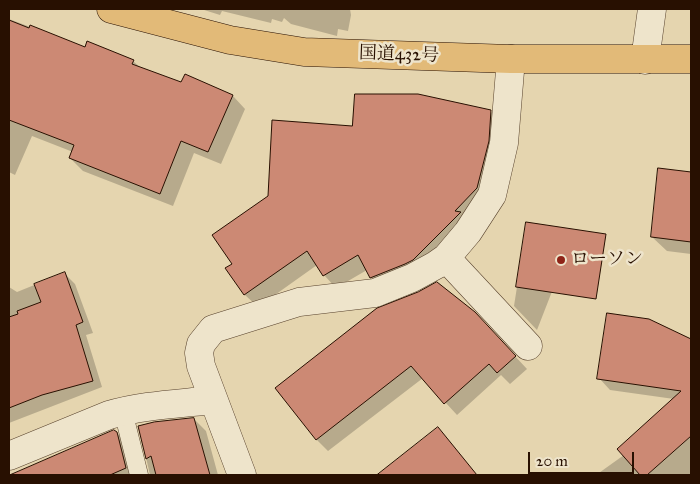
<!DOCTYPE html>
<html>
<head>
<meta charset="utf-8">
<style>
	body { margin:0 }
	#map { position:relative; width:700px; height:484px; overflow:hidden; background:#e5d5af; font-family:"IM FELL Great Primer",serif }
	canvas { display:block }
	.frame { position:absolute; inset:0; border:10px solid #281001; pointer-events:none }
	.scale { position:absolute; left:528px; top:452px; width:106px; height:22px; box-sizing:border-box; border:2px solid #281001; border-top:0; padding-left:6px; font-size:15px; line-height:18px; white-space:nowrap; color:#281001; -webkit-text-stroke:4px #eee4cb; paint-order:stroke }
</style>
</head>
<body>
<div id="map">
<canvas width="700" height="484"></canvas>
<div class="frame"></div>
<div class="scale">20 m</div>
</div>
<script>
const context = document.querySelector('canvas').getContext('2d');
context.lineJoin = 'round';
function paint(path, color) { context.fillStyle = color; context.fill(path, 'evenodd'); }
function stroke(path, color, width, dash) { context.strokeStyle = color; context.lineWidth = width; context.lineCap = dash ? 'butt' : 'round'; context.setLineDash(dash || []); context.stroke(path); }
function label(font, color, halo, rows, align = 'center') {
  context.font = font + ' "IM FELL Great Primer","Noto Serif JP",serif'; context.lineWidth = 5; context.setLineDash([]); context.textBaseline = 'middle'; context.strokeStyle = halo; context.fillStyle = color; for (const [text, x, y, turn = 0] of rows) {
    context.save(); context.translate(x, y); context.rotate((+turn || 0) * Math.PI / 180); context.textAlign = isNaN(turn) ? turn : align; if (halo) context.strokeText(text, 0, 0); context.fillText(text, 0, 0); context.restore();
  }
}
const shadow = new Path2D(`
	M 201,9 L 350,9 L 351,15 L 348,31 L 338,29 L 337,36 L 291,24 L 284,18 L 282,22 L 272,19 L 271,23 L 222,11 L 220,15 Z
	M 9,19 L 86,48 L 133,61 L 141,68 L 182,84 L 233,96 L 245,109 L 221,164 L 194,153 L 173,206 L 83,171 L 70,158 L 73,152 L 32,136 L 15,175 L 9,172 Z
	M 490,111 L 503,123 L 473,225 L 383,290 L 371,277 L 367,270 L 336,288 L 324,275 L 317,265 L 258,307 L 245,295 L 227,269 L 234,264 L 269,196 L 353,128 Z
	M 659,170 L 691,173 L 691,254 L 667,251 L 652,237 Z
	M 527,223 L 572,240 L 537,330 L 514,306 Z
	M 64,273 L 75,284 L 93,333 L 86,335 L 102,387 L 9,423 L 9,287 L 17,292 Z
	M 648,320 L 691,340 L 691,475 L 596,475 L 624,455 L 674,399 L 610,390 L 599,378 Z
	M 486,325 L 527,369 L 510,384 L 501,375 L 457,415 L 423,378 L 328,451 L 317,440 L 277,388 Z
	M 194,419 L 206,431 L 218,475 L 150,475 L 139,427 Z
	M 438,429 L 476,475 L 379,475 Z
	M 115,431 L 129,445 L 136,475 L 13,475 Z`);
const building = new Path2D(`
	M 9,20 L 29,28 L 30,25 L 85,47 L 87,41 L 134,60 L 132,64 L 181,82 L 185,74 L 233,95 L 208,152 L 181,141 L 160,194 L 69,158 L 74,145 L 9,120 Z
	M 355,94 L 418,94 L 491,110 L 489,141 L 477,188 L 455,211 L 461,212 L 413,260 L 405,264 L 370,278 L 358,255 L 323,276 L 307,251 L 244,295 L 225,268 L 232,264 L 212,235 L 268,196 L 272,120 L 352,126 Z
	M 658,168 L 691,172 L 691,242 L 651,237 Z
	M 526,222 L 606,234 L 596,299 L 516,287 Z
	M 65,272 L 83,322 L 76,325 L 93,381 L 42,395 L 9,408 L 9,317 L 18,314 L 17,311 L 41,302 L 34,284 Z
	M 437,282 L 475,312 L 516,356 L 497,373 L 489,364 L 444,404 L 411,366 L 316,440 L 275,388 L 377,308 L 418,292 Z
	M 607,313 L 649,319 L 691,339 L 691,436 L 647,475 L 640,475 L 617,449 L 681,391 L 597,379 Z
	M 194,418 L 210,475 L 156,475 L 151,456 L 146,459 L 138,426 L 154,422 Z
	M 438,427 L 477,475 L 377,475 Z
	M 114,430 L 117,432 L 126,468 L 110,475 L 10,475 Z`);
const service = new Path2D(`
	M 123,411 L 139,475`);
const minor = new Path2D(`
	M 645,60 L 652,9
	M 446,258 L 528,346
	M 9,456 L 109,415 C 143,405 178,404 213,400
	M 242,475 L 201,366 L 199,353 L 201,344 L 213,329 L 299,302 L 375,293 L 412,278 L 436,265 L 446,258 L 468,232 L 492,195 L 504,143 L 511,59`);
const trunk = new Path2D(`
	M 111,9 L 230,40 L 304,52 L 511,59 L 691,59`);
const markers = [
	[561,260,5,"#8f2418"]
];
const streetNames = [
	["国道432号",399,55,2]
];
const poiNames = [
	["ローソン",571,260]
];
paint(shadow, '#0003');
paint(building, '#cc8974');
stroke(building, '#281001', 1);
stroke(service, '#57412c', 19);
stroke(minor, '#57412c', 29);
stroke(trunk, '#281001', 29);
stroke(service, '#eee4cb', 18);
stroke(minor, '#eee4cb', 28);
stroke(trunk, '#e2ba78', 28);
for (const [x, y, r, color] of markers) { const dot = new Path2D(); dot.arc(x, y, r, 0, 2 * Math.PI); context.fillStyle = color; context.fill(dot); stroke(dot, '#eee4cb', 2); }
label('18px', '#281001', '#eee4cb', streetNames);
label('18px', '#281001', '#eee4cb', poiNames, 'left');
</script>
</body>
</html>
